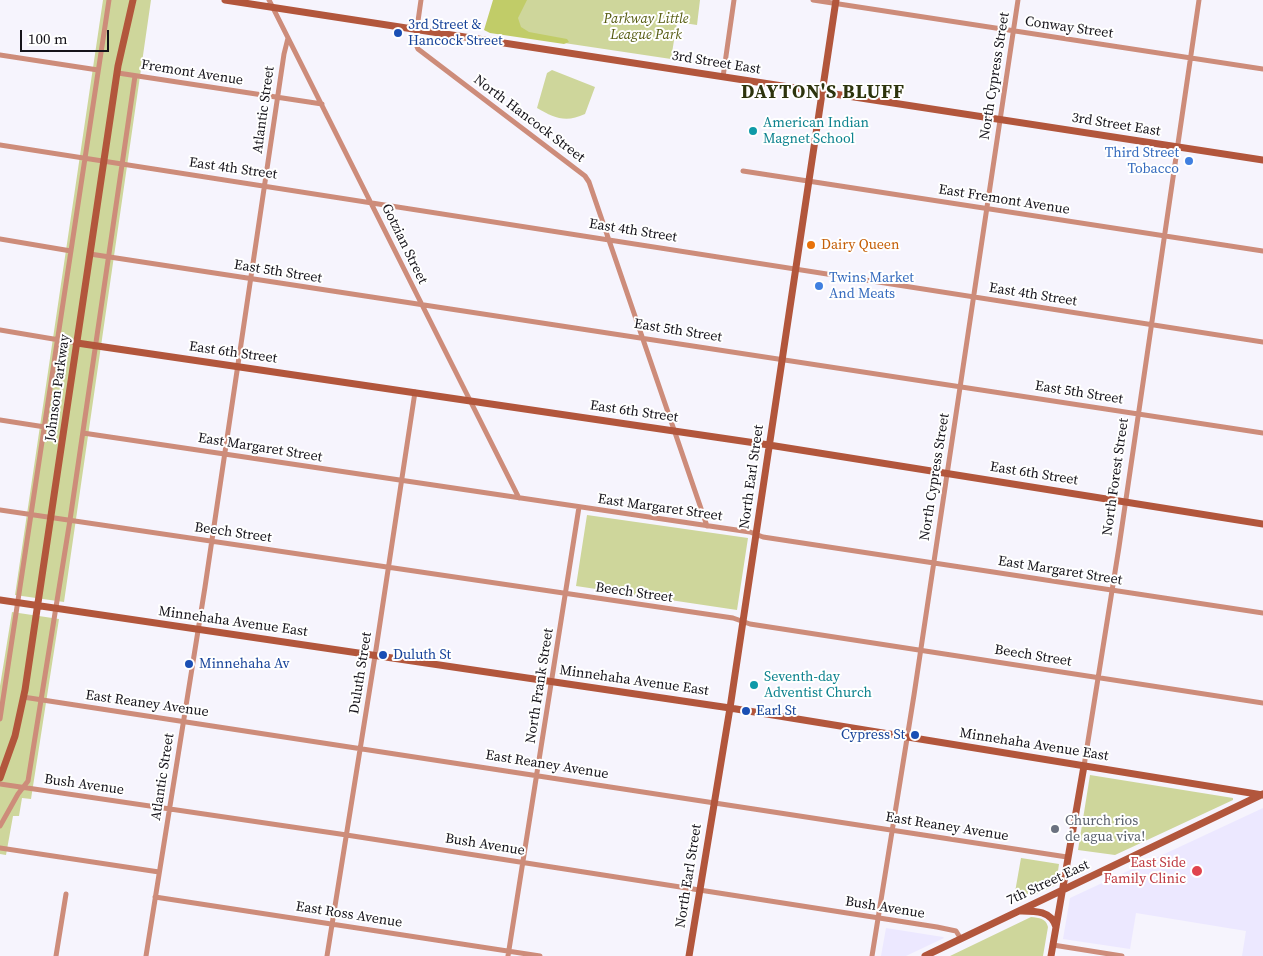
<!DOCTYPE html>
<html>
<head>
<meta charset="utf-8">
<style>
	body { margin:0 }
	#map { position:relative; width:1263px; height:956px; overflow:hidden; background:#f6f4fd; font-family:"Source Serif 4",serif }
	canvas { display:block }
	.scale { position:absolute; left:20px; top:30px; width:89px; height:22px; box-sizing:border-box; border:2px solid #15131a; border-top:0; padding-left:6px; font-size:15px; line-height:18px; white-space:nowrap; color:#15131a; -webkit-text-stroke:4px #fff; paint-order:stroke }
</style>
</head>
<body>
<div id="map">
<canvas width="1263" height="956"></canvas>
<div class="scale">100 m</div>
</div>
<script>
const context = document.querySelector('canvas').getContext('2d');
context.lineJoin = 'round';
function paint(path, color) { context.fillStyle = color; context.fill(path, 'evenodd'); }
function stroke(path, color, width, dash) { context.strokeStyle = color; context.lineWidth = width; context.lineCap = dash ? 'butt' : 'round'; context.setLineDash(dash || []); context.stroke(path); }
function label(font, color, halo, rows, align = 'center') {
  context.font = font + ' "Source Serif 4",serif'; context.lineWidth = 4; context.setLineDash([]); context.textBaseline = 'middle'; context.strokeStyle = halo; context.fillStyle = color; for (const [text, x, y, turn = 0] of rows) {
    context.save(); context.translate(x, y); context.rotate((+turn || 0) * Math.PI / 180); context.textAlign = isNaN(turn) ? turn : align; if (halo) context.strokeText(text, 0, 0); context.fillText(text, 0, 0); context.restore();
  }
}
const commercial = new Path2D(`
	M 1263,808 L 1263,956 L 1242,956 L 1246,931 L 1136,913 L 1130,949 L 1063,939 L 1070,898 Z
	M 886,928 L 943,937 L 944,938 L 906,956 L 881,956 Z`);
const green = new Path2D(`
	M 103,0 L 151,0 L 64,602 L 15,595 Z
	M 509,0 L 700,0 L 697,25 L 677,22 L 671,59 L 504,34 Z
	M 552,70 L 595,87 L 585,114 C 566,123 554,118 537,108 L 547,73 Z
	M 587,515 L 748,538 L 737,610 L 576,586 Z
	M 12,612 L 59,619 L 31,799 L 22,798 L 19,816 L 13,816 L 6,855 L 0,854 L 0,686 Z
	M 1090,775 L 1233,798 L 1233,800 L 1115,855 L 1078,850 Z
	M 1021,858 L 1059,864 L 1056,885 L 1034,895 L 1015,892 Z
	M 1031,917 C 1039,918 1046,918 1048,927 L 1043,956 L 950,956 Z`);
const forest = new Path2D(`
	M 493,0 L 527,0 L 518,18 L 521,27 L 529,32 L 567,39 L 569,42 L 564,44 L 490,33 L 484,30 Z`);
const street = new Path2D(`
	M 269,0 L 519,498
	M 421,0 L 415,42 L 418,49 L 585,176 L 589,182 L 707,526
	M 813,0 L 1263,69
	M 0,55 L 98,70
	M 118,73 L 322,104
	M 723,77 L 734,0
	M 0,145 L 1263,342
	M 743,171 L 1263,251
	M 0,239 L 71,251
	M 90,254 L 1263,433
	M 0,330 L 77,343
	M 0,420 L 45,427
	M 83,433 L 750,532 L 763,537 L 1263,613
	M 0,510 L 733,618 L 750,624 L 1263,703
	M 23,697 L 1067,857
	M 0,719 L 109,0
	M 1084,766 L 1119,547 L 1199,0
	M 0,784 L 340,834 L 937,927 L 956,931 L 961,939
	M 0,826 L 18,794 L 28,781 L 70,520 L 135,76
	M 0,848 L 159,872
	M 155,897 L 540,956
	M 1053,945 L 1122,956
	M 56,956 L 66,894
	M 146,956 L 205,587 L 284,54 L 288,38
	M 327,956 L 375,656 L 415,392
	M 508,956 L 579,507
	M 872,956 L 914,695 L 1018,0`);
const secondary = new Path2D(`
	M 225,0 L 1263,160
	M 77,343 L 769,445 L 1263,524
	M 0,600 L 730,708 L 1263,795
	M 0,778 L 15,736 L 25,690 L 118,66 L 133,0
	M 1019,911 C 1034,911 1051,910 1056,927
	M 689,956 L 730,708 L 836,0
	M 925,956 L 1263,794
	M 1051,956 L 1084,766`);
const markers = [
	[398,33,5,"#1a4fb4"],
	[753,131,5,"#0f9aa8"],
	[1189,161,5,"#3f7fe0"],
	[811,245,5,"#e8710a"],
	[819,286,5,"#3f7fe0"],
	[383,655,5,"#1a4fb4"],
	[189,664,5,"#1a4fb4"],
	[754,685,5,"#0f9aa8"],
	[746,711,5,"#1a4fb4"],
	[915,735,5,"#1a4fb4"],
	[1055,829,5,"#6b7280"],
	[1197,871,6,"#e0444e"]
];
const parkNames = [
	["Parkway Little",646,19],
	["League Park",646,35]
];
const transitNames = [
	["3rd Street &",408,25],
	["Hancock Street",408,41],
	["Duluth St",393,655],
	["Minnehaha Av",199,664],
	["Earl St",756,711],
	["Cypress St",905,735,"right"]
];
const streetNames = [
	["Conway Street",1069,28,8],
	["3rd Street East",716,63,9],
	["Fremont Avenue",192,73,9],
	["North Cypress Street",995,76,-81],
	["Atlantic Street",264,110,-82],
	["North Hancock Street",529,119,37],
	["3rd Street East",1116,125,9],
	["East 4th Street",233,169,8],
	["East Fremont Avenue",1004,200,9],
	["East 4th Street",633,231,9],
	["Gotzian Street",404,244,64],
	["East 5th Street",278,272,9],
	["East 4th Street",1033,295,9],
	["East 5th Street",678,331,9],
	["East 6th Street",233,353,8],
	["Johnson Parkway",58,388,-82],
	["East 5th Street",1079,393,9],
	["East 6th Street",634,412,8],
	["East Margaret Street",260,448,9],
	["East 6th Street",1034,474,9],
	["North Earl Street",752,477,-82],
	["North Cypress Street",935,477,-81],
	["North Forest Street",1116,477,-82],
	["East Margaret Street",660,508,8],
	["Beech Street",233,533,8],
	["East Margaret Street",1060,571,9],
	["Beech Street",634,593,8],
	["Minnehaha Avenue East",233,622,8],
	["Beech Street",1033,656,9],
	["Duluth Street",361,673,-81],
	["Minnehaha Avenue East",634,681,8],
	["North Frank Street",540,686,-81],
	["East Reaney Avenue",147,704,8],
	["Minnehaha Avenue East",1034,745,9],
	["East Reaney Avenue",547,765,9],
	["Atlantic Street",163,777,-81],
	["Bush Avenue",84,785,8],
	["East Reaney Avenue",947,827,9],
	["Bush Avenue",485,845,9],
	["North Earl Street",689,876,-81],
	["7th Street East",1048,883,-25],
	["Bush Avenue",885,908,9],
	["East Ross Avenue",349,915,9]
];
const cultureNames = [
	["American Indian",763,123],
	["Magnet School",763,139],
	["Seventh-day",764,677],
	["Adventist Church",764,693]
];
const shopNames = [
	["Third Street",1179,153],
	["Tobacco",1179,169],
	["Twins Market",829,278,"left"],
	["And Meats",829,294,"left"]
];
const foodNames = [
	["Dairy Queen",821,245]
];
const worshipNames = [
	["Church rios",1065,821],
	["de agua viva!",1065,837]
];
const healthNames = [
	["East Side",1186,863],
	["Family Clinic",1186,879]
];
const districtNames = [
	["DAYTON'S BLUFF",823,93]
];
paint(commercial, '#ece8ff');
paint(green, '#ced69b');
paint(forest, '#c1cc68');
stroke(street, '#cd8c7a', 5);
stroke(secondary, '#b2563c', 7);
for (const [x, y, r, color] of markers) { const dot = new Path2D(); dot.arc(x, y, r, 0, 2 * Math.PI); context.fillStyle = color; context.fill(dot); stroke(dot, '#fff', 2); }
label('italic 14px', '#545a0f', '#fff', parkNames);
label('14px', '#164399', '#fff', transitNames, 'left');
label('14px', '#15131a', '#fff', streetNames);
label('14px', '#0d838f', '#fff', cultureNames, 'left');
label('14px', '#366cbe', '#fff', shopNames, 'right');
label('14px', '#c56008', '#fff', foodNames, 'left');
label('14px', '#5b616d', '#fff', worshipNames, 'left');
label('14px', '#be3a42', '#fff', healthNames, 'right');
context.letterSpacing = '1px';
label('bold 19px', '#2d340d', '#fff', districtNames);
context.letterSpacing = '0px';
</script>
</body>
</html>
